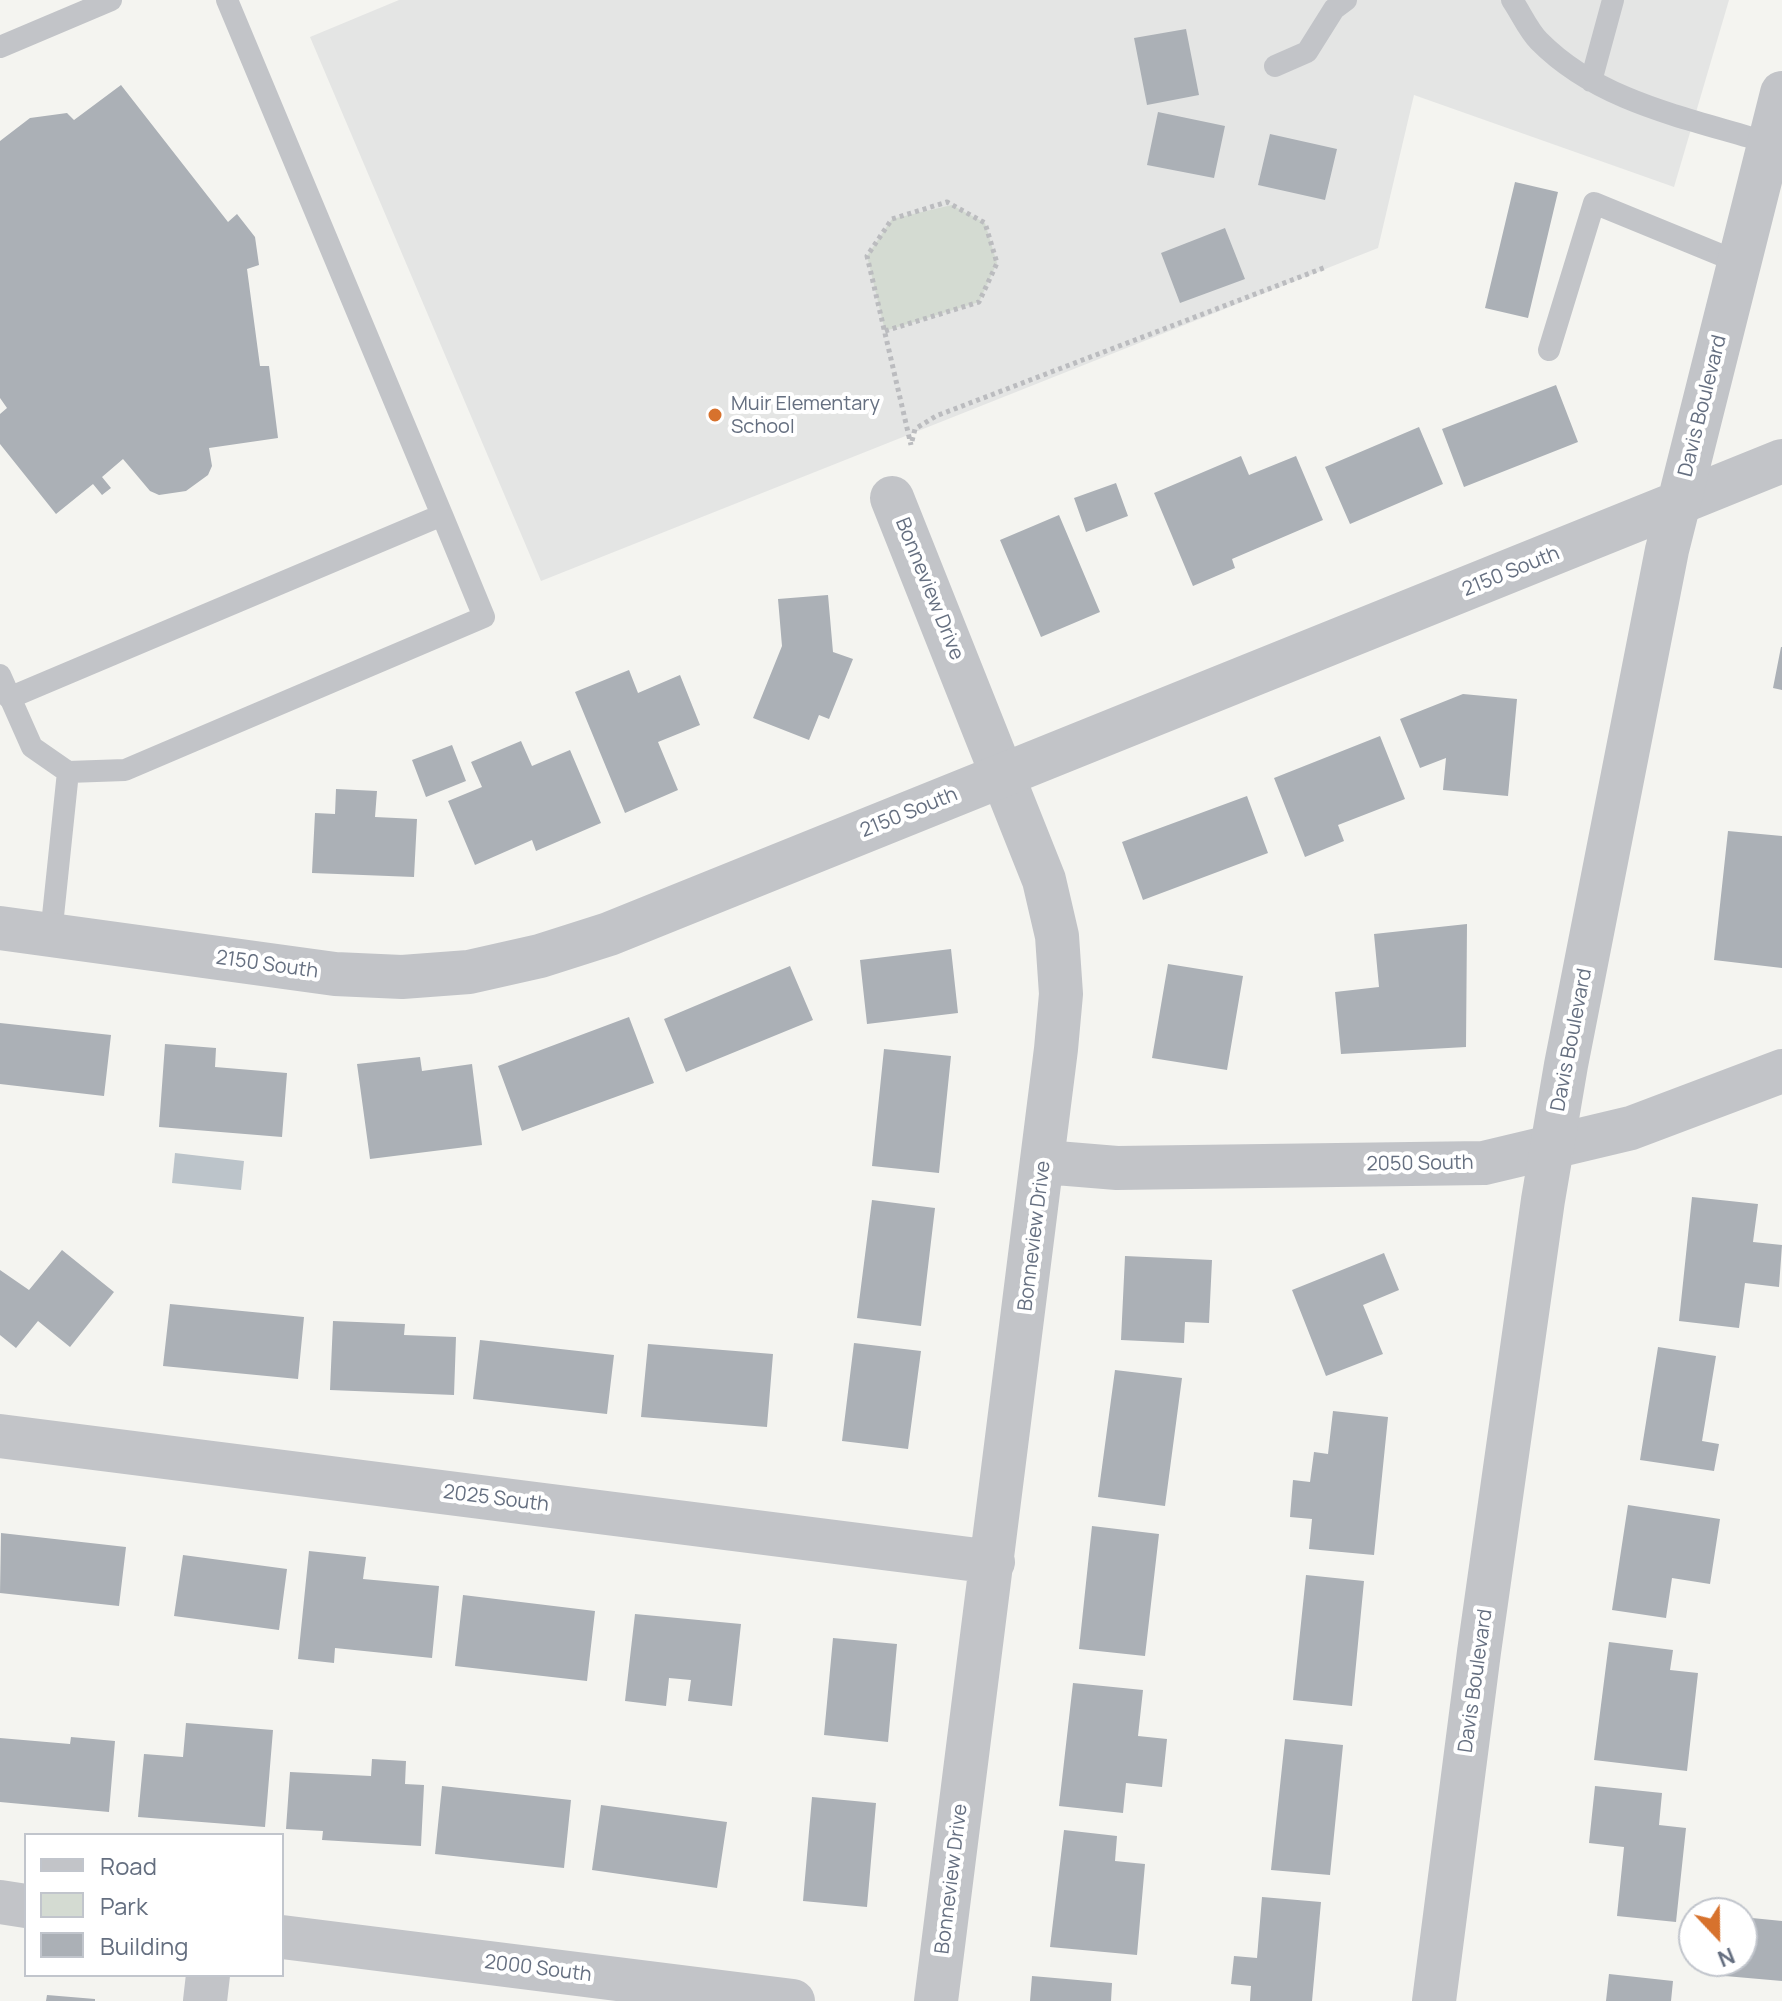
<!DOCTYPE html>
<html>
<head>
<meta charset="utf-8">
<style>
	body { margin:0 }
	#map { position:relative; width:1782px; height:2001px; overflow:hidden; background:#f4f4f0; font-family:Manrope,sans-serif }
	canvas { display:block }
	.legend { position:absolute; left:24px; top:1833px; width:260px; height:144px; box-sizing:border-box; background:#fff; border:2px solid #c1c5cc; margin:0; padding:10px 14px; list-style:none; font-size:24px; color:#656f80 }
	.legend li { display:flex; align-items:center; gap:16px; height:40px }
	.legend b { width:40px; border:2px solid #c1c5cc }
	.north { position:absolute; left:1678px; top:1897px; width:80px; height:80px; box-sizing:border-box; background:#fff; border:2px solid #c1c5cc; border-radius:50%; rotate:158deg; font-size:22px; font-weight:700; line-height:32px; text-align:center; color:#656f80 }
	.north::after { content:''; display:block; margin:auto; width:28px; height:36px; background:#d7722d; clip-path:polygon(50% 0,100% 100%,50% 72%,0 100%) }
</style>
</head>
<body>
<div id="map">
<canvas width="1782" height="2001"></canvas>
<ul class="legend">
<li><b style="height:10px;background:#c2c4c8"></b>Road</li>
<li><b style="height:22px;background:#d4dbd2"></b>Park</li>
<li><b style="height:22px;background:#abb0b6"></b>Building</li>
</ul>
<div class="north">N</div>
</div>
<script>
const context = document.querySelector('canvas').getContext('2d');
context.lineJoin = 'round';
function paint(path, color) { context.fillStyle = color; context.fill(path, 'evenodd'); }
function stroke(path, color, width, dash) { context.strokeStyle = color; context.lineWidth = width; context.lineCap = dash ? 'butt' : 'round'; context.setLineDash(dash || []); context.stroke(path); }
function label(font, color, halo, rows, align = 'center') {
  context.font = font + ' Manrope,sans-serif'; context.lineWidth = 8; context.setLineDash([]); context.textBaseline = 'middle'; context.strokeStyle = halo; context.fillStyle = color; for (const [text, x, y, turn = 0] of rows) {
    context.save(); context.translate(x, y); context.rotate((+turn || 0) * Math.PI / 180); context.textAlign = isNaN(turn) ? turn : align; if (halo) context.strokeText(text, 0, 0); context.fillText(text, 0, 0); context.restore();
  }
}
const built = new Path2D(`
	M 399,0 L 1729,0 L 1674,187 L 1414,95 L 1378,248 L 541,581 L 310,37 Z`);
const green = new Path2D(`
	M 952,205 L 985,223 L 997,263 L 979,302 L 885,331 L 867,256 L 892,219 Z`);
const water = new Path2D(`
	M 175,1153 L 244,1161 L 241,1190 L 172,1183 Z`);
const building = new Path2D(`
	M 1186,29 L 1199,95 L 1147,105 L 1134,38 Z
	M 121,85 L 228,222 L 237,214 L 255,237 L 259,265 L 247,269 L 260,366 L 269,366 L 278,438 L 209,448 L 212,466 L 208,475 L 186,491 L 159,495 L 150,491 L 123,459 L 102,477 L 111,488 L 102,495 L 93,484 L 56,514 L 0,444 L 0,414 L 7,408 L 0,398 L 0,141 L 30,118 L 67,113 L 74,120 Z
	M 1158,112 L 1225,126 L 1214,178 L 1147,165 Z
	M 1270,134 L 1337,149 L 1325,200 L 1258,185 Z
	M 1515,182 L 1558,192 L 1528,318 L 1485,308 Z
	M 1225,228 L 1245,279 L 1180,303 L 1161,253 Z
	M 1556,385 L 1578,442 L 1464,487 L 1442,429 Z
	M 1419,427 L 1443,484 L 1350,524 L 1325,467 Z
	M 1241,456 L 1249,475 L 1296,456 L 1323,520 L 1232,559 L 1235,568 L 1193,586 L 1154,493 Z
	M 1116,483 L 1128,516 L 1086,532 L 1074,498 Z
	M 1059,515 L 1100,612 L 1041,637 L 1000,540 Z
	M 828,595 L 833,652 L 853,659 L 829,719 L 819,715 L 809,740 L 753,718 L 782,646 L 778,599 Z
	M 1781,647 L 1782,647 L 1782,690 L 1773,688 Z
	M 629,670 L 638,693 L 680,675 L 700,725 L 658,742 L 678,790 L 625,813 L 575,692 Z
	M 1463,694 L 1517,699 L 1508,796 L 1443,790 L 1446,758 L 1420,768 L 1400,719 Z
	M 1380,736 L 1405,799 L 1338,825 L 1344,841 L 1305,857 L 1274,778 Z
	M 521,741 L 532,766 L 570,750 L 601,823 L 536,851 L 532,840 L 475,865 L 448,801 L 482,787 L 471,762 Z
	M 452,745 L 466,781 L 426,797 L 412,760 Z
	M 336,789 L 377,791 L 375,817 L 417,819 L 414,877 L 312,873 L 315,813 L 335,814 Z
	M 1247,796 L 1268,853 L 1143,900 L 1122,842 Z
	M 1728,831 L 1782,836 L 1782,968 L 1714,960 Z
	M 1467,924 L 1466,1047 L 1341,1054 L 1335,992 L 1379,987 L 1374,934 Z
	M 951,949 L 958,1013 L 867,1024 L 860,960 Z
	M 1168,964 L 1243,976 L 1227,1070 L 1152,1058 Z
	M 790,966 L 813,1020 L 686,1072 L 664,1019 Z
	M 629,1017 L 654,1083 L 522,1131 L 498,1066 Z
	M 0,1023 L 111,1035 L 104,1096 L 0,1084 Z
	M 165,1044 L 216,1048 L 215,1067 L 287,1073 L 282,1137 L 159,1127 Z
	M 884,1049 L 951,1056 L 939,1173 L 872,1166 Z
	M 420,1057 L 422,1071 L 472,1064 L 482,1145 L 370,1159 L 357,1064 Z
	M 1692,1197 L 1758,1204 L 1753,1242 L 1782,1245 L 1779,1287 L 1745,1283 L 1739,1328 L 1679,1321 Z
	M 872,1200 L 935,1208 L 921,1326 L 857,1318 Z
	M 62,1250 L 114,1292 L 70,1347 L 38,1321 L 16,1348 L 0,1335 L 0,1270 L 29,1290 Z
	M 1384,1253 L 1399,1290 L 1363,1305 L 1383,1354 L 1326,1376 L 1292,1290 Z
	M 1125,1256 L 1212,1260 L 1209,1323 L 1185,1322 L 1184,1343 L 1121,1340 Z
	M 170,1304 L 304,1317 L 298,1379 L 163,1366 Z
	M 333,1321 L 405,1324 L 404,1335 L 456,1337 L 454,1395 L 330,1390 Z
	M 480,1340 L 614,1355 L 607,1414 L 473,1399 Z
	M 854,1343 L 921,1351 L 908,1449 L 842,1441 Z
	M 648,1344 L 773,1354 L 767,1427 L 641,1417 Z
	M 1658,1347 L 1716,1356 L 1702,1441 L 1719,1444 L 1714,1471 L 1640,1460 Z
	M 1115,1370 L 1182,1378 L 1165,1506 L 1098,1497 Z
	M 1333,1411 L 1388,1417 L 1374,1555 L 1309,1549 L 1312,1519 L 1290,1517 L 1293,1480 L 1310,1482 L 1314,1452 L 1328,1454 Z
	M 1628,1505 L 1720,1519 L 1710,1584 L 1672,1578 L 1666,1618 L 1612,1610 Z
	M 1092,1526 L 1159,1534 L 1145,1656 L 1079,1649 Z
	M 1,1533 L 126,1547 L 119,1606 L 0,1593 Z
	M 309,1551 L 366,1557 L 363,1579 L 439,1586 L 432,1658 L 335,1648 L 334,1663 L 298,1659 Z
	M 183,1555 L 287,1569 L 279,1630 L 174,1616 Z
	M 1306,1575 L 1364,1581 L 1352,1706 L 1293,1700 Z
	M 463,1595 L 595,1611 L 587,1681 L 455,1666 Z
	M 635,1614 L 741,1624 L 732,1706 L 688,1701 L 691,1680 L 669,1678 L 666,1706 L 625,1701 Z
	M 833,1638 L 897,1644 L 888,1742 L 824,1735 Z
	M 1609,1642 L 1673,1650 L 1670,1670 L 1698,1673 L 1687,1771 L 1594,1760 Z
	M 1073,1683 L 1143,1690 L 1138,1736 L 1167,1739 L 1162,1787 L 1126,1783 L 1123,1813 L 1059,1806 Z
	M 186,1723 L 273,1730 L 265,1827 L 138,1817 L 144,1754 L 183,1757 Z
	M 71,1737 L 115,1741 L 109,1812 L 0,1802 L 0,1738 L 70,1744 Z
	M 1285,1739 L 1343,1745 L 1330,1875 L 1271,1870 Z
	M 372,1759 L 406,1761 L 405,1784 L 424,1785 L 421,1846 L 322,1840 L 323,1831 L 286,1829 L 290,1772 L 371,1776 Z
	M 442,1786 L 571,1800 L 564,1868 L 435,1854 Z
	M 1595,1786 L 1662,1793 L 1659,1825 L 1686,1828 L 1676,1922 L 1617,1916 L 1624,1847 L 1589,1843 Z
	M 812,1797 L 876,1803 L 867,1907 L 803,1901 Z
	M 601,1805 L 727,1822 L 717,1888 L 592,1870 Z
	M 1064,1830 L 1117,1836 L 1115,1861 L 1145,1864 L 1137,1955 L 1050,1947 Z
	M 1262,1897 L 1321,1902 L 1312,2001 L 1250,2001 L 1251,1986 L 1231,1984 L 1234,1956 L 1257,1958 Z
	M 1742,1917 L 1782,1921 L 1782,1981 L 1725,1976 L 1726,1961 L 1742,1961 Z
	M 1609,1974 L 1673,1981 L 1671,2001 L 1606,2001 Z
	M 1032,1976 L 1112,1983 L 1111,2001 L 1030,2001 Z
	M 47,1995 L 95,1999 L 95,2001 L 46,2001 Z`);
const path = new Path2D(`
	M 885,331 L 979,302 L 997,263 L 985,223 L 947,202 L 892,219 L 867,256 L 911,445
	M 912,441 L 915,429 L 936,416 L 1326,267`);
const service = new Path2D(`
	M 1512,0 C 1521,13 1528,30 1539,41 C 1600,103 1689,118 1769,143
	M 0,47 L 111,0
	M 1275,66 L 1307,52 L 1334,9 L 1346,0
	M 1591,81 L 1613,0
	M 1549,350 L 1594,203 L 1738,262
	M 0,675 L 32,747 L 68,772 L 51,935
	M 9,698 L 442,515 L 227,0
	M 68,772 L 125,770 L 484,617 L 442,515`);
const minor = new Path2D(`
	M 892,498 L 1044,880 L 1057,936 L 1061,994 L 1056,1049 L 936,2001
	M 1678,503 L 1782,461
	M 1044,1162 L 1117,1168 L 1484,1163 L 1631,1128 L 1782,1071
	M 0,1436 L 993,1562
	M 0,1902 L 26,1906
	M 282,1937 L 793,2001
	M 205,2001 L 208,1975`);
const tertiary = new Path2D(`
	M 0,928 L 335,974 L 402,977 L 469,972 L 540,956 L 609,934 L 1678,503
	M 1434,2001 L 1479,1652 L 1543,1200 L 1566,1065 L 1667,550 L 1782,93`);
const markers = [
	[715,415,8,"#d7722d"]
];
const poiNames = [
	["Muir Elementary",731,404],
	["School",731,427]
];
const streetNames = [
	["Davis Boulevard",1703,406,-76],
	["2150 South",1511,572,-22],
	["Bonneview Drive",929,589,68],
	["2150 South",909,813,-22],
	["2150 South",267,965,8],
	["Davis Boulevard",1572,1040,-79],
	["2050 South",1420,1164,-1],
	["Bonneview Drive",1035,1236,-83],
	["2025 South",496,1499,7],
	["Davis Boulevard",1476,1681,-82],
	["Bonneview Drive",952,1879,-83],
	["2000 South",538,1969,7]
];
paint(built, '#e4e5e4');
paint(green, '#d4dbd2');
paint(water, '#bcc4ca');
paint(building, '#abb0b6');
stroke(path, '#bbbcbf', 5, [4, 4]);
stroke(service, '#c2c4c8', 22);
stroke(minor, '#c2c4c8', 44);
stroke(tertiary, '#c2c4c8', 44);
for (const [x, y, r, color] of markers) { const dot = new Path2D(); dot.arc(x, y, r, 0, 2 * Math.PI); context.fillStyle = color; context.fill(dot); stroke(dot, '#fff', 3); }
label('20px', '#656f80', '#fff', poiNames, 'left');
label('20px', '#656f80', '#fff', streetNames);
</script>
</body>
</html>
